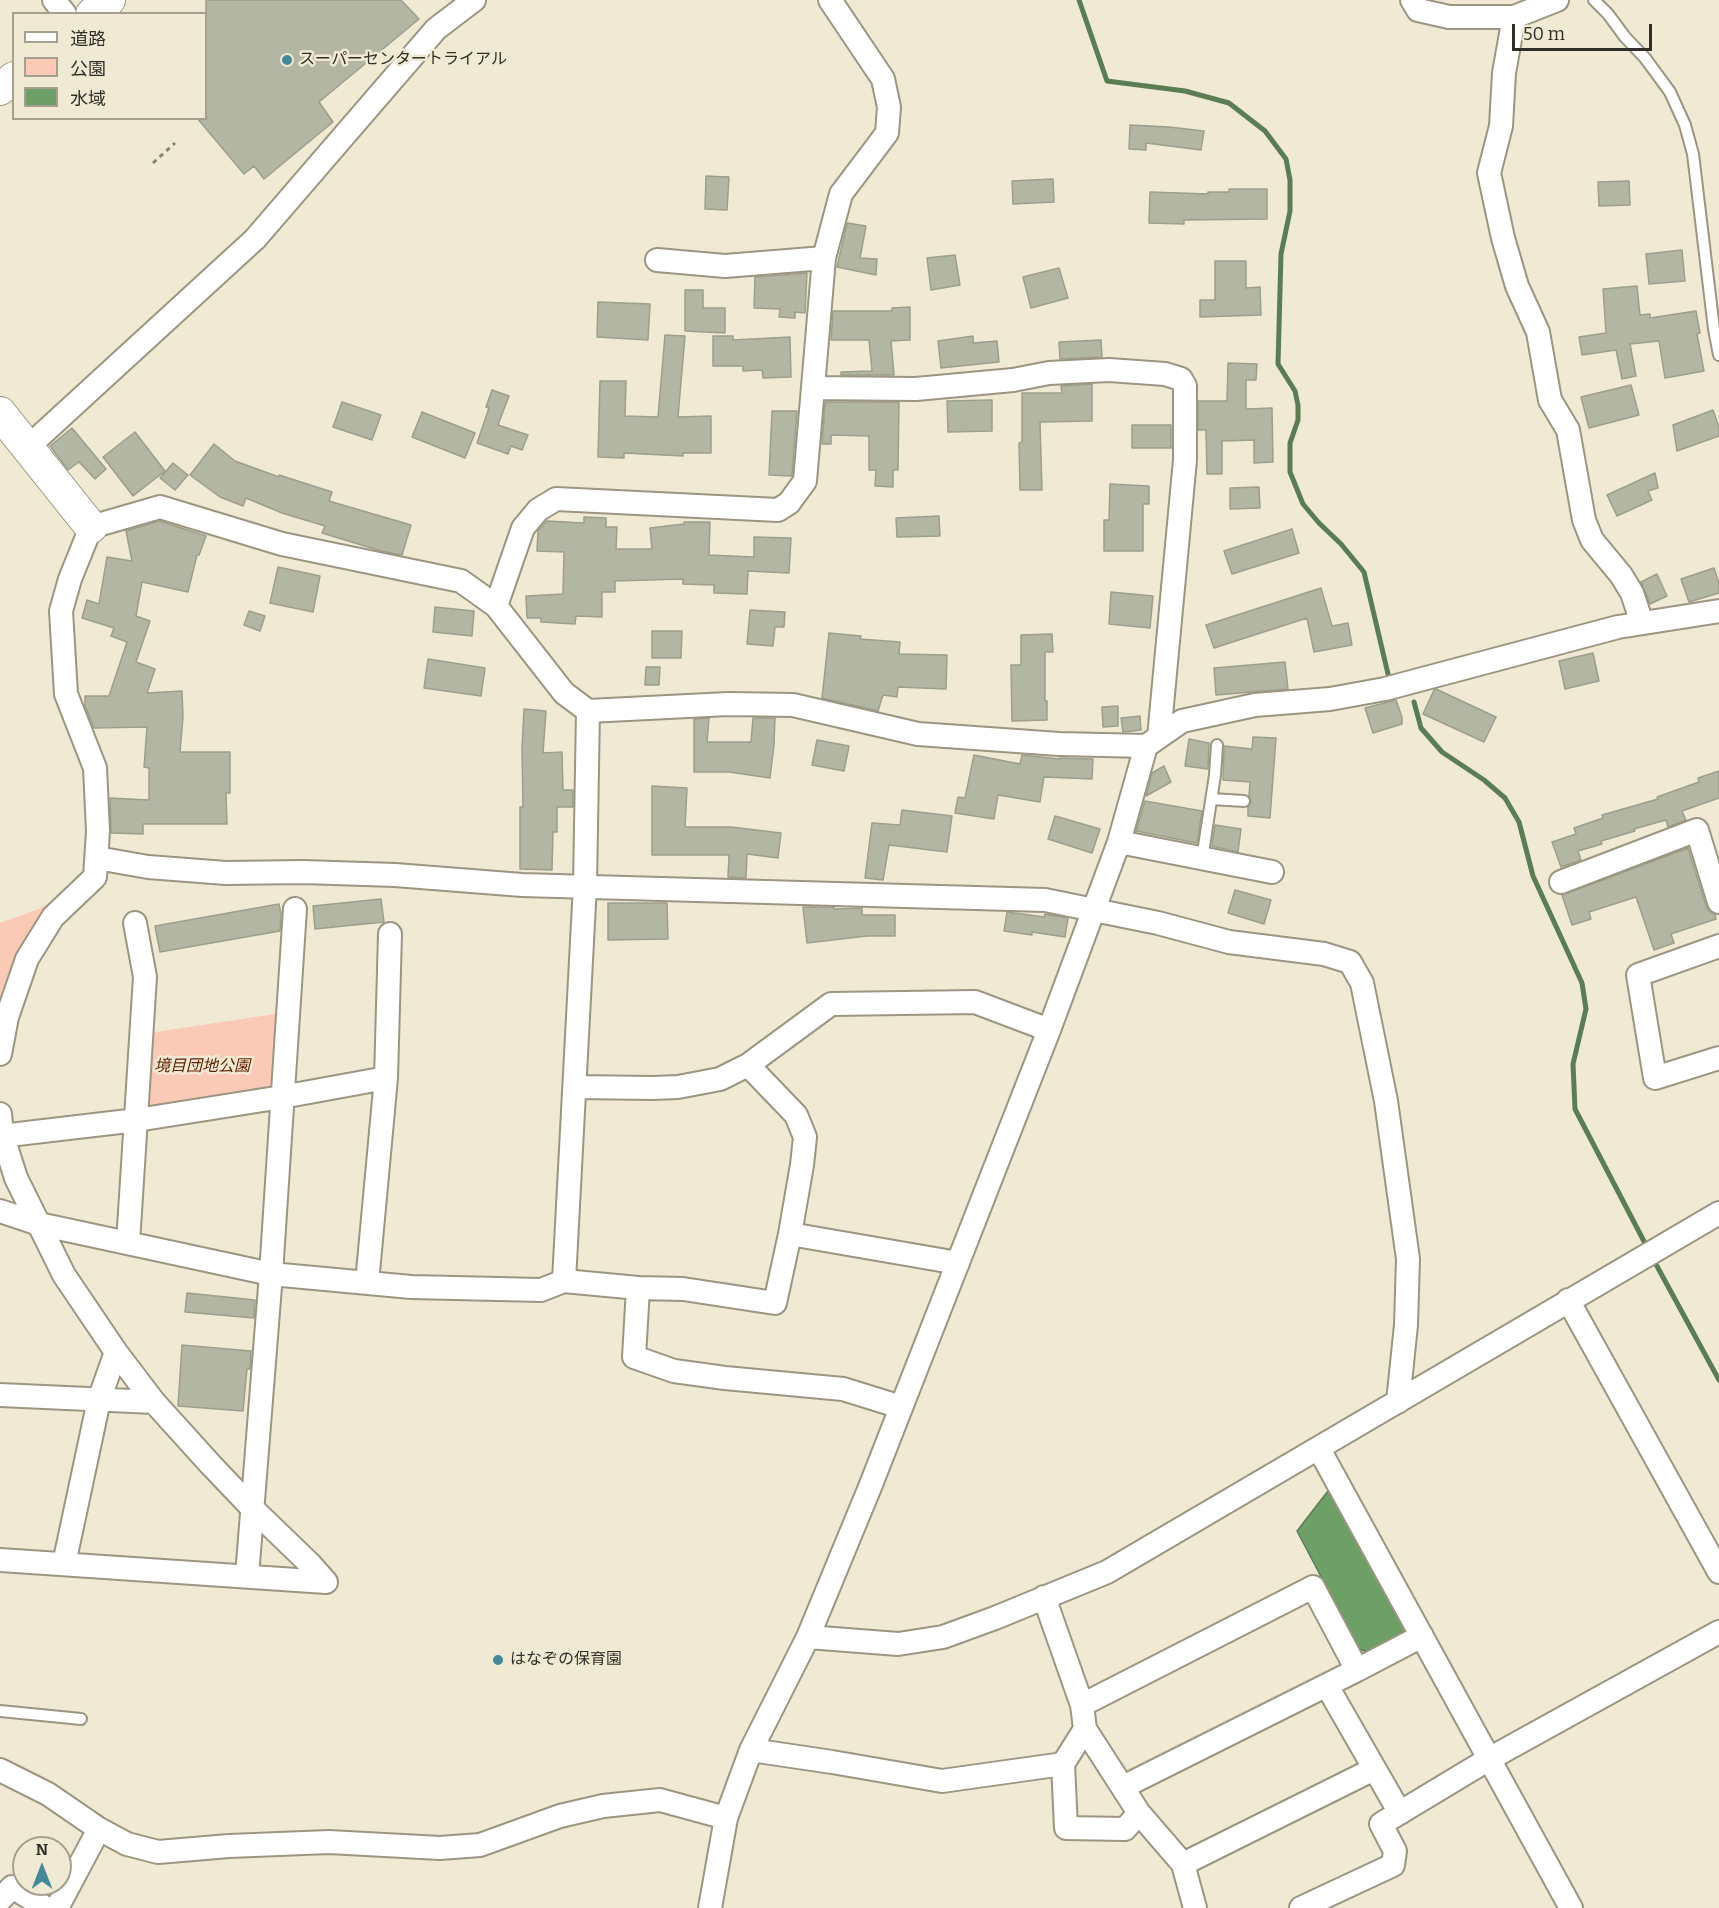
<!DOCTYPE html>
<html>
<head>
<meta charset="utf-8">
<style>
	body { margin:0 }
	#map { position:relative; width:1719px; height:1908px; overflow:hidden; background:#f0ead5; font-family:Bitter,"Noto Sans JP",serif }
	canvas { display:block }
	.legend { position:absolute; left:12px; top:12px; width:195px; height:108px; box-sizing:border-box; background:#f0ead5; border:2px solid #a49f8f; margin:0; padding:8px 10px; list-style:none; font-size:18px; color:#312e27 }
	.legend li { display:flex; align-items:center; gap:12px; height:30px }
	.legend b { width:30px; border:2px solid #a49f8f }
	.north { position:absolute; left:12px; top:1836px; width:60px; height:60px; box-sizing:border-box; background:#f0ead5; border:2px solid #a49f8f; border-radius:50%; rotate:0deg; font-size:16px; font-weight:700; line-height:24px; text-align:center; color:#312e27 }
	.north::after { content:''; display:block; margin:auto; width:21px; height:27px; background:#458898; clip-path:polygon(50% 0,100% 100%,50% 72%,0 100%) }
	.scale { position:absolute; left:1512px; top:24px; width:140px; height:27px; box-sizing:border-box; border:3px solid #312e27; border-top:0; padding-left:8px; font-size:18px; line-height:21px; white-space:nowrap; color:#312e27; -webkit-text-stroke:4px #f0ead5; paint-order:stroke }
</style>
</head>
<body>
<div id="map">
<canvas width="1719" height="1908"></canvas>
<ul class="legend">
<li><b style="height:8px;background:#fff"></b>道路</li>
<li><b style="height:16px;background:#fbcab6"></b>公園</li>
<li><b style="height:16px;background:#6d9f66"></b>水域</li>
</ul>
<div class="north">N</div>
<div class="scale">50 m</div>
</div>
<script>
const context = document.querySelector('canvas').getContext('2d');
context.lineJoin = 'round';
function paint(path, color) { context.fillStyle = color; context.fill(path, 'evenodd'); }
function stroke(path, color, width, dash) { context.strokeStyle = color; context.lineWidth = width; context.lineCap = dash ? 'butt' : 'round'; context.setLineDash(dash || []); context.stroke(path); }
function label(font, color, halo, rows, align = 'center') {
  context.font = font + ' Bitter,"Noto Sans JP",serif'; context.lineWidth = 5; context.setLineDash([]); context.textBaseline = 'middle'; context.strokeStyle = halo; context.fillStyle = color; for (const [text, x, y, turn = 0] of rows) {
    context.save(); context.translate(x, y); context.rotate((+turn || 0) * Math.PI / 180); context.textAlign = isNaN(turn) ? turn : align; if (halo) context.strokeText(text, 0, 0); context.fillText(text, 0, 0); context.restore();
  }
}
const green = new Path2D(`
	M 55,899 L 64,907 L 53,917 L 0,1054 L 0,923 L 41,908 Z
	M 288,1012 L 282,1097 L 137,1120 L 142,1034 Z`);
const water = new Path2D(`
	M 1331,1487 L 1410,1629 L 1367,1652 L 1359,1649 L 1297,1531 Z`);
const stream = new Path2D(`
	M 1079,0 L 1107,81 L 1185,91 L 1229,103 L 1265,131 L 1286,159 L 1290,180 L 1290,211 L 1281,254 L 1278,364 L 1295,391 L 1298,405 L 1298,420 L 1290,443 L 1290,472 L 1303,504 L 1319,523 L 1341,544 L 1364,572 L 1388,674
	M 1414,702 L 1421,728 L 1442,752 L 1484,780 L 1505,798 L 1519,822 L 1533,876 L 1582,983 L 1586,1009 L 1573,1064 L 1575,1109 L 1648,1249
	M 1652,1257 L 1719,1380`);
const building = new Path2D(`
	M 206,0 L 401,0 L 419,19 L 319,102 L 333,122 L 264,179 L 254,166 L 244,174 L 197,118 L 206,118 Z
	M 1130,125 L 1169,127 L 1204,131 L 1201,150 L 1146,143 L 1146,150 L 1129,149 Z
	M 706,176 L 729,177 L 727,210 L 705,209 Z
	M 1053,179 L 1054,202 L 1013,204 L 1012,181 Z
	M 1629,181 L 1630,205 L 1599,206 L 1598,182 Z
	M 1229,189 L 1267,189 L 1267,219 L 1184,220 L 1184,224 L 1149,223 L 1150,192 L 1208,194 L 1208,192 L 1229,192 Z
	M 847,223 L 866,226 L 860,258 L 877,259 L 876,275 L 837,267 Z
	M 1682,250 L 1685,281 L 1649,284 L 1646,254 Z
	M 955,255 L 960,285 L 931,290 L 927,258 Z
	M 1215,261 L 1246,261 L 1246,288 L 1260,287 L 1261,315 L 1200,317 L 1200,300 L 1215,300 Z
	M 1059,268 L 1068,298 L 1031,308 L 1023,277 Z
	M 807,273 L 805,313 L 795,312 L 795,318 L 779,317 L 780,309 L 754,308 L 755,277 Z
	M 1637,286 L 1640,315 L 1650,314 L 1650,318 L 1696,311 L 1700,333 L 1697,334 L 1704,371 L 1665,378 L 1659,341 L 1630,344 L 1636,376 L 1622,379 L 1616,350 L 1582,355 L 1579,337 L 1606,333 L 1603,289 Z
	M 685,290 L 703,290 L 703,308 L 725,308 L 725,333 L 685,331 Z
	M 598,302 L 650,304 L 648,340 L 597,337 Z
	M 910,307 L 910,340 L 891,341 L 894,375 L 841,375 L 841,372 L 872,371 L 869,340 L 831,340 L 833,311 L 892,311 L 892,308 Z
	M 665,335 L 685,336 L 678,417 L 711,416 L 711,453 L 683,453 L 683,456 L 624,453 L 624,458 L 598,457 L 600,381 L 626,381 L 625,416 L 658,417 Z
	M 713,336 L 733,336 L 733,340 L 790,337 L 791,377 L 763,378 L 762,370 L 743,371 L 743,366 L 713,366 Z
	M 973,336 L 973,343 L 997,341 L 999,362 L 941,368 L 938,341 Z
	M 1101,340 L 1102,357 L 1060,359 L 1059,342 Z
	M 1228,363 L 1257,364 L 1256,380 L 1246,380 L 1246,409 L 1272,408 L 1273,462 L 1254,463 L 1254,440 L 1222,441 L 1222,474 L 1207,474 L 1206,430 L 1198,430 L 1198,401 L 1227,401 Z
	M 1092,384 L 1092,421 L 1040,422 L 1042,490 L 1020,490 L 1019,443 L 1022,442 L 1022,393 L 1062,393 L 1061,386 Z
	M 1631,385 L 1639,415 L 1589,428 L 1581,397 Z
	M 492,390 L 509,396 L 498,425 L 528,435 L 522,450 L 511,446 L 508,454 L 477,443 L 489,408 L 486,407 Z
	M 992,400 L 992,431 L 948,432 L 947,401 Z
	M 342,402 L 381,415 L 372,440 L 333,427 Z
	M 825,402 L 899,402 L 898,470 L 893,470 L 893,487 L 875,486 L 876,470 L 869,470 L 869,436 L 831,435 L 831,444 L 822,444 Z
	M 1713,410 L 1719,427 L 1719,436 L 1677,451 L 1673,425 Z
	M 772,411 L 797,411 L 792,476 L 769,475 Z
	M 422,412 L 475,433 L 465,458 L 412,437 Z
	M 1132,425 L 1171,425 L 1171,448 L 1132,448 Z
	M 72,428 L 106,469 L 95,479 L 79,462 L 68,470 L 50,446 Z
	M 135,432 L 165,471 L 133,496 L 103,457 Z
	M 214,444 L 235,461 L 279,477 L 279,475 L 332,492 L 329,501 L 411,525 L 402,555 L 381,551 L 322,533 L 325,526 L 282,513 L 246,498 L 243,506 L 220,497 L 190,475 Z
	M 173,463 L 188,475 L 175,490 L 160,478 Z
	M 1655,473 L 1658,488 L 1648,491 L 1652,500 L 1617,516 L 1607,495 Z
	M 1110,484 L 1149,486 L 1149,504 L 1143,504 L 1143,551 L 1104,551 L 1104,520 L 1109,520 Z
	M 1259,487 L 1260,508 L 1230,509 L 1230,488 Z
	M 939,516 L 940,536 L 897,537 L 896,518 Z
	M 584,517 L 606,518 L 606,527 L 617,527 L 616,549 L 652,549 L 650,528 L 684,524 L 684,522 L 710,522 L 709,555 L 754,557 L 754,537 L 791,538 L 789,573 L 748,571 L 747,594 L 714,593 L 714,585 L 683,584 L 683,579 L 615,581 L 615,592 L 602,592 L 602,617 L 576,616 L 575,624 L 541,622 L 541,618 L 527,618 L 526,596 L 563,594 L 564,552 L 537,551 L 538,531 L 547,521 L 584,523 Z
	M 159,521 L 206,536 L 199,555 L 197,555 L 188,592 L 142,582 L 136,616 L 150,621 L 136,662 L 155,669 L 147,693 L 182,691 L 183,717 L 180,752 L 230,752 L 230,793 L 226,793 L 227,824 L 143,824 L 143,834 L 111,833 L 110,798 L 149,800 L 149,768 L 144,767 L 147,727 L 94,728 L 85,706 L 85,696 L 109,696 L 127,642 L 111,636 L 114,628 L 82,618 L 87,600 L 99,604 L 107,557 L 132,561 L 126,531 Z
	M 1292,529 L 1299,553 L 1232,574 L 1224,551 Z
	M 278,567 L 320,576 L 313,612 L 270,603 Z
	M 1714,568 L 1719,583 L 1719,593 L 1689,602 L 1681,579 Z
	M 1657,574 L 1667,596 L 1650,604 L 1641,582 Z
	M 1321,588 L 1332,626 L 1348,623 L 1352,645 L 1314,652 L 1307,618 L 1214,648 L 1206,625 Z
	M 1111,592 L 1153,596 L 1150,628 L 1109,624 Z
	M 435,607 L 474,611 L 472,636 L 433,632 Z
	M 750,610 L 785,612 L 784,627 L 775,627 L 773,646 L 747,644 Z
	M 249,611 L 265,616 L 260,631 L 244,625 Z
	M 652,631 L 682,631 L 681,658 L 652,658 Z
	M 829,633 L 861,636 L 860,639 L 900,642 L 899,654 L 947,655 L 946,689 L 898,687 L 897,697 L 883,695 L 878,711 L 822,698 Z
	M 1052,634 L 1053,652 L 1045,652 L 1045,701 L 1047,701 L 1047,720 L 1012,721 L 1011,665 L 1021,665 L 1021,635 Z
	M 1593,653 L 1599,681 L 1565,689 L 1559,661 Z
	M 428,659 L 485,668 L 481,696 L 424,688 Z
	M 1285,662 L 1288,689 L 1216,695 L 1214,668 Z
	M 646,667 L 660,667 L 659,685 L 645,685 Z
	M 1436,689 L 1496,717 L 1484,742 L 1423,714 L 1434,690 Z
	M 1396,700 L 1402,717 L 1402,724 L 1373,733 L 1365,708 Z
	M 1118,706 L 1118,726 L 1103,727 L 1102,707 Z
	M 524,709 L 546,711 L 543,753 L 562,752 L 563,790 L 573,790 L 573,807 L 557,807 L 557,832 L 553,832 L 552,870 L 520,869 L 520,807 L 523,807 L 522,748 Z
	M 1140,716 L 1141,730 L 1123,732 L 1121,718 Z
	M 709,718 L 707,742 L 751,742 L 753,718 L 775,718 L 774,745 L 770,778 L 729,772 L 694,772 L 694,719 Z
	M 1253,737 L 1276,738 L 1270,818 L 1248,816 L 1248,807 L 1251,802 L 1249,796 L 1250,782 L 1223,780 L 1224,746 L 1252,749 Z
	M 1189,739 L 1209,743 L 1208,769 L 1185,766 Z
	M 817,740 L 849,746 L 844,771 L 812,765 Z
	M 974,755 L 1020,764 L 1022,755 L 1060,759 L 1060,758 L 1093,759 L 1092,779 L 1044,777 L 1040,802 L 998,795 L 994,819 L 955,813 L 958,797 L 965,798 Z
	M 1164,766 L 1171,782 L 1146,796 L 1152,773 Z
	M 1719,771 L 1719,798 L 1682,811 L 1686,820 L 1668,827 L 1666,820 L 1634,829 L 1635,831 L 1601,841 L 1602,844 L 1578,851 L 1581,860 L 1561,867 L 1552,842 L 1576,834 L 1574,828 L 1603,818 L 1602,815 L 1658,799 L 1657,797 L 1699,782 L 1698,778 Z
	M 652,786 L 687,788 L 685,827 L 731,827 L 781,833 L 778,858 L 747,854 L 746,878 L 728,877 L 729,855 L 652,855 Z
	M 1145,801 L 1202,811 L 1197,843 L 1136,831 Z
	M 902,810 L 952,816 L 947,852 L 889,845 L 883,880 L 865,878 L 872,823 L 900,825 Z
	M 1055,816 L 1100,829 L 1092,853 L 1048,839 Z
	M 1215,825 L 1241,829 L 1238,852 L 1212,846 Z
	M 1688,848 L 1706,906 L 1709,911 L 1715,915 L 1716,919 L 1671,934 L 1674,943 L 1654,950 L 1636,897 L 1589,912 L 1591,919 L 1572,925 L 1562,895 Z
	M 1235,890 L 1271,900 L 1264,924 L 1228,913 Z
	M 381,899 L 384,922 L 315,929 L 313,906 Z
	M 608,903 L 667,903 L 668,939 L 608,940 Z
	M 279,904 L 281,914 L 280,931 L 160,952 L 155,926 Z
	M 803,907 L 834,907 L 834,909 L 862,908 L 862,915 L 895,915 L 895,936 L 867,936 L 807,943 Z
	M 1007,912 L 1044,917 L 1045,914 L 1068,918 L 1065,937 L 1032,932 L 1032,935 L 1004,931 Z
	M 187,1293 L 255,1300 L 254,1318 L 185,1312 Z
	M 182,1345 L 251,1351 L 250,1369 L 247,1369 L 243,1411 L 178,1406 Z`);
const path = new Path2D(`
	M 153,163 L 175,143`);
const lane = new Path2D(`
	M 1594,0 L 1608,14 L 1625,37 L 1645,58 L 1670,92 L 1685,125 L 1693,154 L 1714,329 L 1719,355
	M 1212,799 L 1244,801
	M 1202,859 L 1215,775 L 1217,745
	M 0,1711 L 81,1719`);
const street = new Path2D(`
	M 54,0 L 65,14
	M 1412,0 L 1418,10 L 1449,17 L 1514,17 L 1557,0
	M 1514,17 L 1504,73 L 1501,126 L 1489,173 L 1503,238 L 1517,286 L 1538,332 L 1550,400 L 1568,430 L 1584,520 L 1592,540 L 1621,575 L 1632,593 L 1642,623
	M 657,260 L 725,266 L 824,258
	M 813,388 L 916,389 L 1013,380 L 1049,373 L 1109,370 L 1165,374 L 1181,379 L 1185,386 L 1185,460 L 1159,737
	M 28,447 L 255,239 L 436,29 L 474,0
	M 496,606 L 523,528 L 538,510 L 556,499 L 778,510 L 789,503 L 805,481 L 824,258 L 841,194 L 887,133 L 889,107 L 883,79 L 830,0
	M 1119,842 L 1272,872
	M 97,858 L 148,867 L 226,873 L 303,872 L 395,875 L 522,885 L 1045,900 L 1158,923 L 1229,942 L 1324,954 L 1350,962 L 1362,983 L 1386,1101 L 1408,1259 L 1406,1325 L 1398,1402
	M 1561,882 L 1697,830 L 1719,902
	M 1719,946 L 1638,975 L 1655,1078 L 1719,1058
	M 0,1054 L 7,1017 L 27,959 L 53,917 L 95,877 L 98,831 L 95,768 L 66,694 L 61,611 L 70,579 L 91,527 L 160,507 L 282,544 L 461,581 L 496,606 L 564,693 L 588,711 L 728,704 L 793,705 L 918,734 L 1059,744 L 1146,746 L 1182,721 L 1255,705 L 1330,699 L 1385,689 L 1618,627 L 1719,611
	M 575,1087 L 653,1088 L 678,1087 L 720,1079 L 748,1065 L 831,1004 L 975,1002 L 1049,1030
	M 0,1114 L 2,1134 L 16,1178 L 64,1275 L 116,1352 L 154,1402 L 211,1465 L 252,1508 L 310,1564 L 326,1582 L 0,1560
	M 0,1136 L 137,1120 L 282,1097 L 386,1078 L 390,934
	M 0,1211 L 39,1224 L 271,1274 L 411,1287 L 541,1290 L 564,1281 L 638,1288 L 634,1357 L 674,1371 L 725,1378 L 843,1389 L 901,1407
	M 790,1234 L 958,1263
	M 128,1243 L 145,977 L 135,923
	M 564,1281 L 585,885 L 588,711
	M 367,1283 L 386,1078
	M 638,1288 L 683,1289 L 775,1303 L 790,1234 L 802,1165 L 805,1137 L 796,1115 L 748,1065
	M 1568,1300 L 1719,1572
	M 0,1395 L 154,1402
	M 1319,1449 L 1571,1908
	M 64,1564 L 99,1400 L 116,1352
	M 247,1576 L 271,1274 L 295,909
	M 1044,1597 L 1082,1705 L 1085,1729 L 1139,1813 L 1183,1864 L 1195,1908
	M 808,1637 L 898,1644 L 943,1637 L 995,1618 L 1107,1572 L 1719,1213
	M 1357,1670 L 1422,1636
	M 1327,1686 L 1400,1813
	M 1082,1705 L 1313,1587 L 1357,1670 L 1123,1787
	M 1085,1729 L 1063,1764 L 1066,1828 L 1125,1829 L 1139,1813
	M 751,1750 L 832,1762 L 942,1781 L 1063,1764
	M 0,1770 L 48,1794 L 99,1829 L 127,1844 L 158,1852 L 229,1846 L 329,1842 L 440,1848 L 480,1845 L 560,1816 L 603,1806 L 660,1800 L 726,1818
	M 1183,1864 L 1374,1769
	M 0,1900 L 12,1887 L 46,1908
	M 57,1908 L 99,1829
	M 710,1908 L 726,1818 L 751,1750 L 808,1637 L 870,1487 L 1049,1030 L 1119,842 L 1146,746
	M 1301,1908 L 1393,1865 L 1395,1851 L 1381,1824 L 1489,1759 L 1719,1632`);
const secondary = new Path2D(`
	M 92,14 L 109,0
	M 0,89 L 14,78
	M 0,413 L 91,527`);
const markers = [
	[287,60,6,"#458898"],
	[498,1660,6,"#458898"]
];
const poiNames = [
	["スーパーセンタートライアル",299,60],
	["はなぞの保育園",510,1660]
];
const parkNames = [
	["境目団地公園",202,1067]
];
paint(green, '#fbcab6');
paint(water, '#6d9f66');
stroke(water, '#5b7d53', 1.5);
stroke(stream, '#5b7d53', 5);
paint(building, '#b2b6a2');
stroke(building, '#9b9f8c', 1.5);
stroke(lane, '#9b9581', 14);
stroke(street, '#9b9581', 26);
stroke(secondary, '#9b9581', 34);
stroke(path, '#878376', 3, [4.5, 4.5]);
stroke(lane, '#fff', 10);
stroke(street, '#fff', 22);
stroke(secondary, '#fff', 32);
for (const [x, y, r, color] of markers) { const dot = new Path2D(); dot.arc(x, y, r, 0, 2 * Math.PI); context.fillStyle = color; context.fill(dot); stroke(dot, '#f0ead5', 2); }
label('16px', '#312e27', '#f0ead5', poiNames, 'left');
label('italic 16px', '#622100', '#f0ead5', parkNames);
</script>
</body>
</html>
